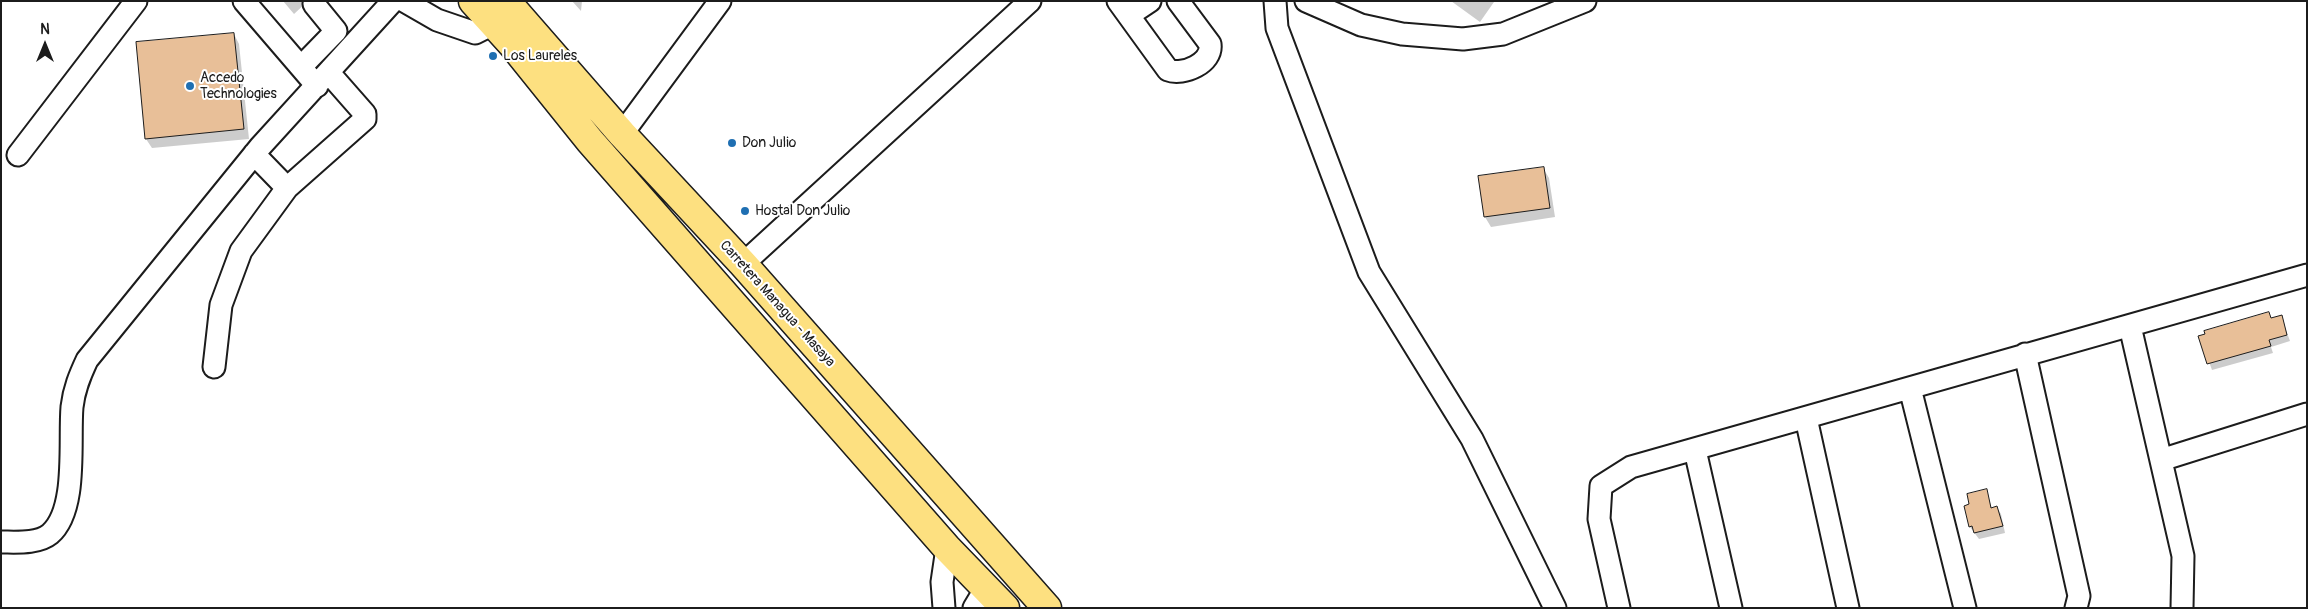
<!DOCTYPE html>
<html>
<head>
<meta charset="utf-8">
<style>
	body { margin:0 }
	#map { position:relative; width:2308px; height:609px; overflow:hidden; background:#fff; font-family:Pangolin,sans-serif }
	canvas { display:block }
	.frame { position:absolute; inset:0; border:2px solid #1c1c1c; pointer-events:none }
	.north { position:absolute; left:20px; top:20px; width:50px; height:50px; -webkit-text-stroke:4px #fff; paint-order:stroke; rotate:0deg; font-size:14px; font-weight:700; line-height:20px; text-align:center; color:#1c1c1c }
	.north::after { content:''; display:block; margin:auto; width:18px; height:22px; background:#1c1c1c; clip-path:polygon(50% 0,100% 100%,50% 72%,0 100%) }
</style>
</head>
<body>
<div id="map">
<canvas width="2308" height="609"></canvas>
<div class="frame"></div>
<div class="north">N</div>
</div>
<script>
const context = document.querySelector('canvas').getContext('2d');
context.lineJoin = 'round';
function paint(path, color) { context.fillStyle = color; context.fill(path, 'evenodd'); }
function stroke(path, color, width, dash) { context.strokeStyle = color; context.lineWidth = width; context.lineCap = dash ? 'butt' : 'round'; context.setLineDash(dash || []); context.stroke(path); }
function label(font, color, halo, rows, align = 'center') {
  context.font = font + ' Pangolin,sans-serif'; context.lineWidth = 4; context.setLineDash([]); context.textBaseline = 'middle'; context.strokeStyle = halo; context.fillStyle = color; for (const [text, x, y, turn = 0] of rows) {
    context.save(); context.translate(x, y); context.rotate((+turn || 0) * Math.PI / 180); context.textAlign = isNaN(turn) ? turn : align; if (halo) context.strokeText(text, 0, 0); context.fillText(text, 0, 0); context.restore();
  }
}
const shadow = new Path2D(`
	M 283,1 L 308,1 L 294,14 Z
	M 572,1 L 582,1 L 581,11 Z
	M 1451,1 L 1494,1 L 1494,2 L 1480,22 Z
	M 234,34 L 239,44 L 249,139 L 152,148 L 146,139 Z
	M 1543,168 L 1549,178 L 1555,217 L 1491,227 L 1485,217 Z
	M 2281,317 L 2290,341 L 2271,347 L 2273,353 L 2212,370 L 2200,337 Z
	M 1986,490 L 1992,509 L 1997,508 L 2001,514 L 2005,533 L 1979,539 L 1970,527 L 1965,507 L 1971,505 Z`);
const building = new Path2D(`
	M 234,33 L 244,129 L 145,139 L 136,42 Z
	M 1544,167 L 1550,208 L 1484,217 L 1478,176 Z
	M 2269,312 L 2271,318 L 2282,315 L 2287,335 L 2269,340 L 2271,346 L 2207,364 L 2198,336 L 2205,334 L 2204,331 Z
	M 1987,489 L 1991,508 L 1997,506 L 2003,526 L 1974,533 L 1972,526 L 1969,527 L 1964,506 L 1969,504 L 1967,494 Z`);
const minor = new Path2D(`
	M 244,1 L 317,86
	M 404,1 L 437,20 L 475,33 L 493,24
	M 1118,1 L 1168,70 C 1183,76 1213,63 1210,44 L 1178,1
	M 1275,1 L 1277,28 L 1369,272 L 1472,439 L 1555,608
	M 1306,1 L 1361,25 L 1402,34 L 1463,39 L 1503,34 L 1585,1
	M 1129,15 L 1150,1
	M 301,67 L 336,31 L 314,4
	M 622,134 L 720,1
	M 254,154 L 287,188
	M 18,155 L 136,1
	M 743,264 L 1030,1
	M 2130,326 L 2183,556 L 2182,608
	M 2025,354 L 2079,596 L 2076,608
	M 214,367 L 221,305 L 241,251 L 287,188 L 365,119 L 365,114 L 329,73
	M 1910,388 L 1965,608
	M 1806,418 L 1848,608
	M 1695,450 L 1731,608
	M 2161,460 L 2307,414
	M 1,542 C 16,542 38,544 50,534 C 78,510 69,441 72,407 C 74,389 80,375 87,360 L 260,147 L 393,1
	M 944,608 L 942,582 L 947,548
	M 974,608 L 986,588
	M 1619,608 L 1599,519 L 1601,486 L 1631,467 L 2307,275`);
const highway = new Path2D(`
	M 473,1 L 512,44 L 590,141 L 947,548 L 1005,608
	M 506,1 L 622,134 L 743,264 L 1047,608`);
const markers = [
	[493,56,5,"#1f6fb2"],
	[190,86,5,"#1f6fb2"],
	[732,143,5,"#1f6fb2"],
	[745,211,5,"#1f6fb2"]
];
const poiNames = [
	["Los Laureles",503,56],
	["Accedo",200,78],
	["Technologies",200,94],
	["Don Julio",742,143],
	["Hostal Don Julio",755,211]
];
const streetNames = [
	["Carretera Managua - Masaya",777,304,48]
];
paint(shadow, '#0003');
paint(building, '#e8bf98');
stroke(building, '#1c1c1c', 1);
stroke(minor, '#1c1c1c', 25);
stroke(highway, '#1c1c1c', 31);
stroke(minor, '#fff', 21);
stroke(highway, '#fde080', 28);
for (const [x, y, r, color] of markers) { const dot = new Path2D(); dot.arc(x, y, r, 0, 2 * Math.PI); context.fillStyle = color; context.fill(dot); stroke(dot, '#fff', 2); }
label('14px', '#1c1c1c', '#fff', poiNames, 'left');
label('14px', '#1c1c1c', '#fff', streetNames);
</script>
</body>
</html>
